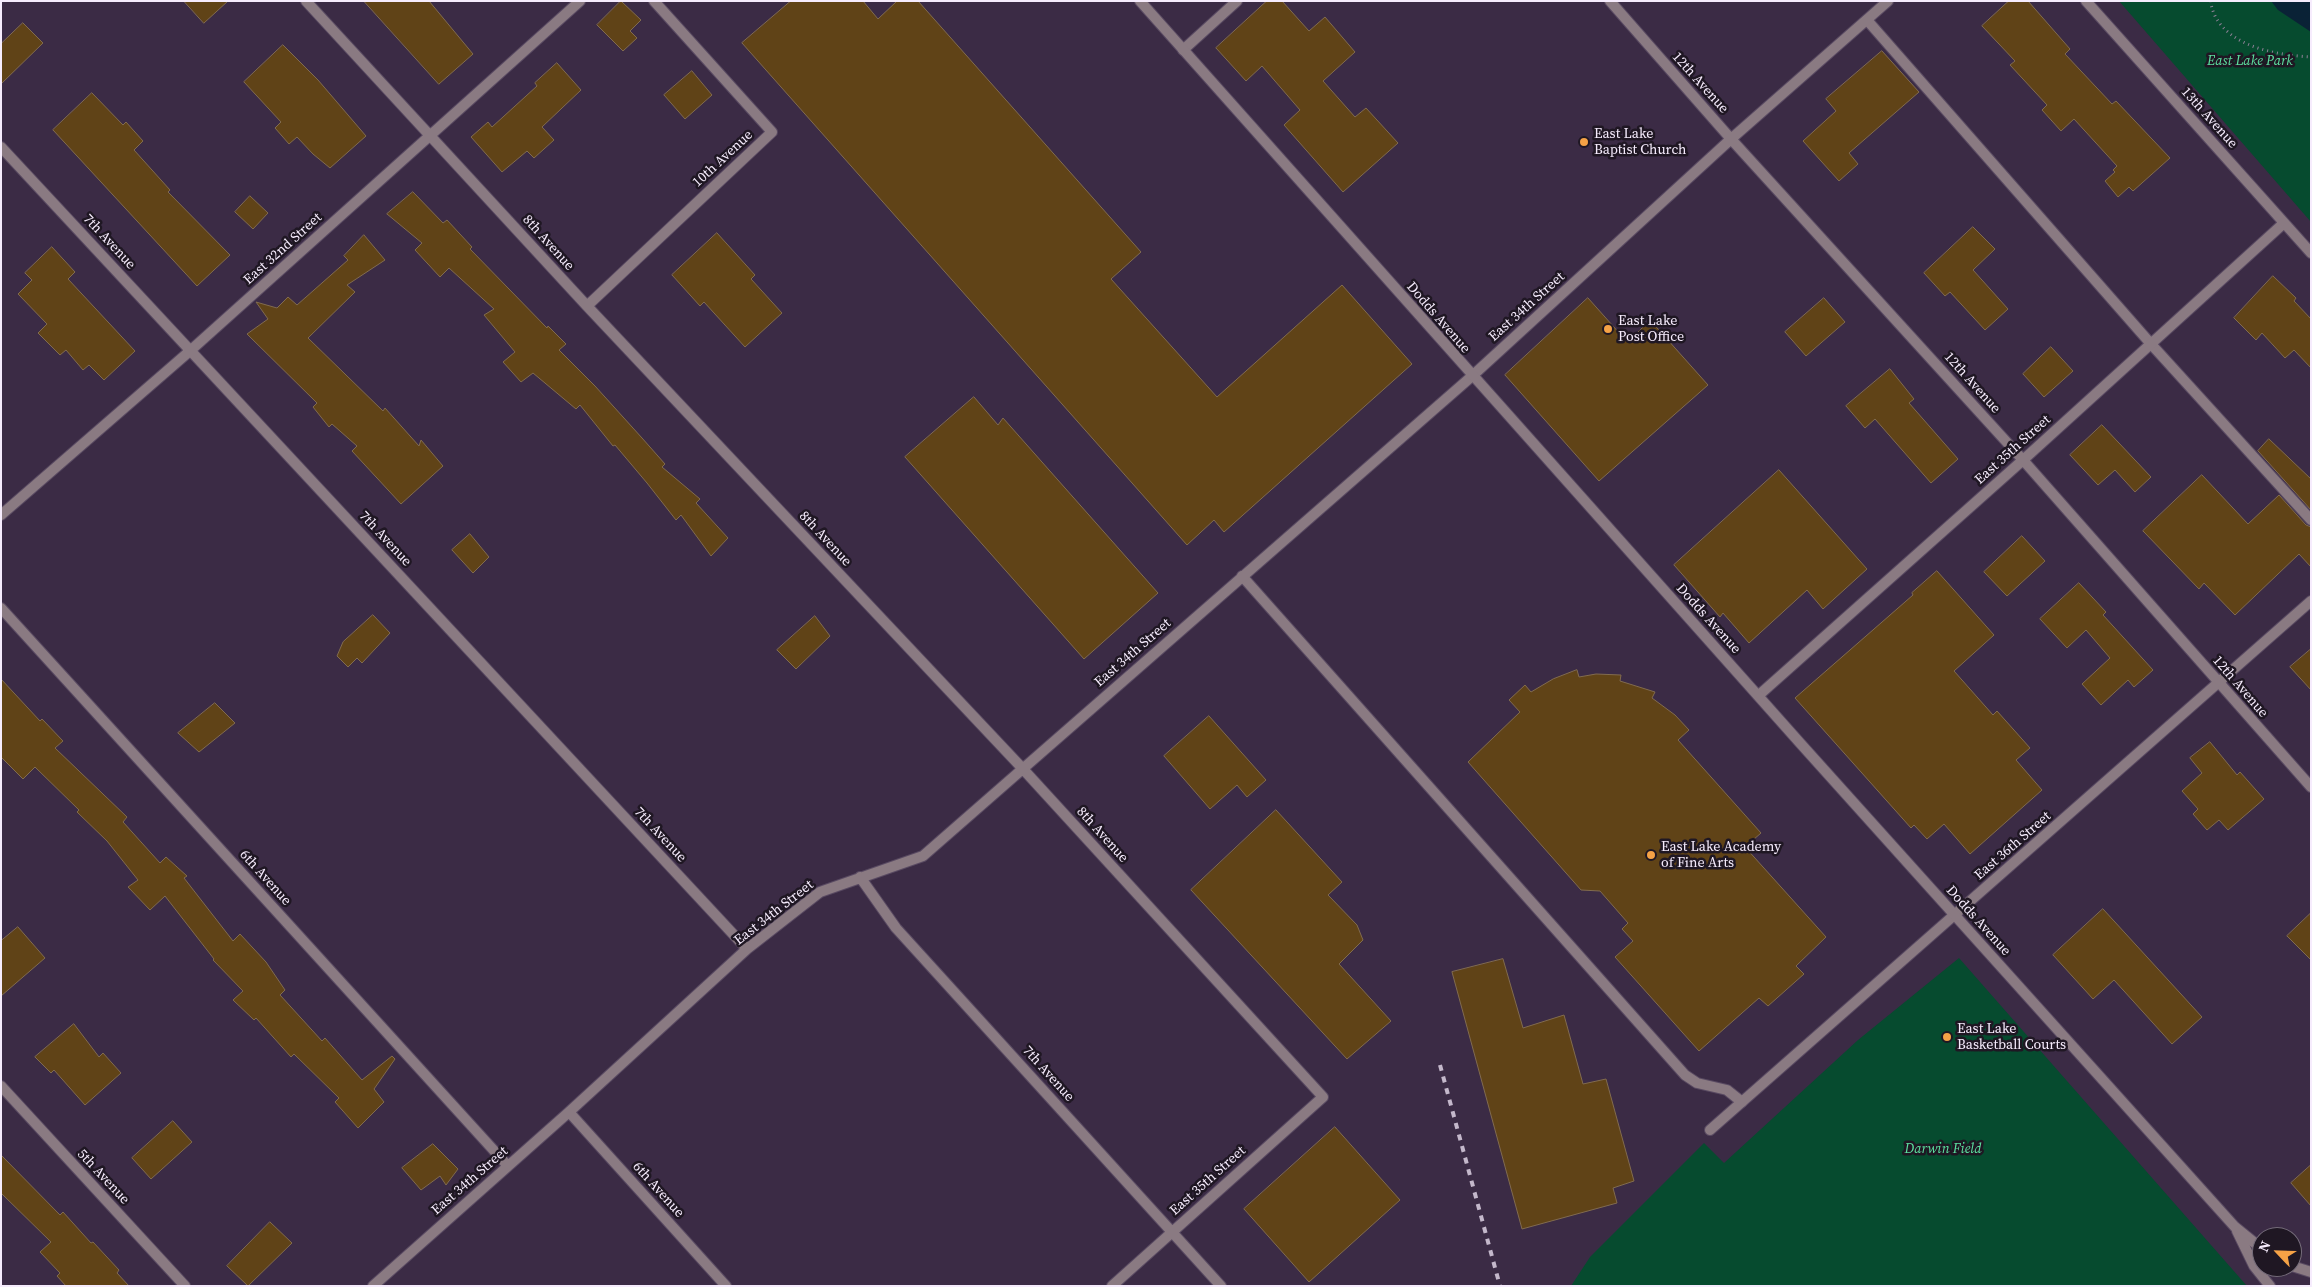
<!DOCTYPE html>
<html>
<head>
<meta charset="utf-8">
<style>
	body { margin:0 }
	#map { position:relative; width:2312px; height:1287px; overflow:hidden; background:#3b2b45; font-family:"Source Serif 4",serif }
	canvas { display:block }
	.frame { position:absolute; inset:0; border:2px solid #f6ecfd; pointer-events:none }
	.north { position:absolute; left:2252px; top:1227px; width:50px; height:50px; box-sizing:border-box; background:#1f1723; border:1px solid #756c7a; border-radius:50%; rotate:294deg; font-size:14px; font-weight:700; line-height:20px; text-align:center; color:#f6ecfd }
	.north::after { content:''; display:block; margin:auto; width:18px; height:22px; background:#f5a246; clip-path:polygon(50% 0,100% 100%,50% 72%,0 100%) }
</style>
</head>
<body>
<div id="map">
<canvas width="2312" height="1287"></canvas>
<div class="frame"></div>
<div class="north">N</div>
</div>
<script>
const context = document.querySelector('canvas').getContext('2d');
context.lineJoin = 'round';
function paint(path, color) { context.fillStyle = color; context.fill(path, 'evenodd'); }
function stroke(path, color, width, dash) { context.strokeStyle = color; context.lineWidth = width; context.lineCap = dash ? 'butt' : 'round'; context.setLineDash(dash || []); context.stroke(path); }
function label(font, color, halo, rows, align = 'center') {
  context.font = font + ' "Source Serif 4",serif'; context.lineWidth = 5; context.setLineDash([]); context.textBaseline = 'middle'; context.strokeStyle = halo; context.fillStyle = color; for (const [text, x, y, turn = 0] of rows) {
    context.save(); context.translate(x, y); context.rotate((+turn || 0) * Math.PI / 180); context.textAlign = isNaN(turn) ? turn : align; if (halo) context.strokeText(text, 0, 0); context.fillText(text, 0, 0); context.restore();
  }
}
const green = new Path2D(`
	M 2119,1 L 2311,1 L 2311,222 Z
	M 1959,958 L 2247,1286 L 1571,1286 L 1590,1257 L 1704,1143 L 1724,1163 L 1858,1040 Z`);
const water = new Path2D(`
	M 2271,1 L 2311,1 L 2311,32 L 2278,10 Z`);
const building = new Path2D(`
	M 184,1 L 228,1 L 204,23 Z
	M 364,1 L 429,1 L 473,54 L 439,84 Z
	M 621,1 L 641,20 L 630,31 L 637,38 L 623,51 L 597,25 Z
	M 791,1 L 863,1 L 878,19 L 897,1 L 918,1 L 1141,252 L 1111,279 L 1217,397 L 1342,285 L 1412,364 L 1224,532 L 1214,520 L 1187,545 L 742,43 Z
	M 1267,1 L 1282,1 L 1309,31 L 1325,17 L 1355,52 L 1323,81 L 1355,117 L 1366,108 L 1398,143 L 1343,192 L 1284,125 L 1300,110 L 1262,66 L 1246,81 L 1216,48 Z
	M 2009,1 L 2028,1 L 2070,49 L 2065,54 L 2112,104 L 2116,101 L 2170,158 L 2133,191 L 2129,187 L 2118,197 L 2105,181 L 2115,172 L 2113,170 L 2117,166 L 2074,119 L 2061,131 L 2042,110 L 2047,105 L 2010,65 L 2015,61 L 1982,26 Z
	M 23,23 L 43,43 L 1,84 L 1,44 Z
	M 283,45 L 318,80 L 366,136 L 330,168 L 313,154 L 297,137 L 289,144 L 275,128 L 281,122 L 244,82 Z
	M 1882,51 L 1919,92 L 1849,153 L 1858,164 L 1839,181 L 1803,141 L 1836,111 L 1826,99 Z
	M 557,63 L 581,90 L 542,127 L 554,140 L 534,158 L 527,151 L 502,172 L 471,137 L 488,122 L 492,127 L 537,86 L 535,83 Z
	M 692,71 L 712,95 L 685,119 L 664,95 Z
	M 92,93 L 123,125 L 126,122 L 143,141 L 134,150 L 170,190 L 168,192 L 230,255 L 197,286 L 53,130 Z
	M 413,192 L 443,223 L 447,220 L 472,247 L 470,249 L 547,328 L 548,326 L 566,344 L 559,350 L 595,386 L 642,438 L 665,464 L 662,467 L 700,499 L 696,503 L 728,538 L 711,556 L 681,515 L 676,520 L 647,483 L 615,445 L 613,446 L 580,405 L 576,409 L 533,373 L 521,382 L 503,362 L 515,352 L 484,315 L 494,309 L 449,268 L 440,277 L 415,250 L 422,243 L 387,214 Z
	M 250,196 L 268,213 L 253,229 L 235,212 Z
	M 1973,227 L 1995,249 L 1973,270 L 2008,309 L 1985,330 L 1950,292 L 1945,296 L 1924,273 Z
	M 717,233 L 755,275 L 751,279 L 782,313 L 745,347 L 704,302 L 700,306 L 672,275 Z
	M 364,235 L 385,260 L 347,285 L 355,292 L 308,338 L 383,411 L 385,408 L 419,446 L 421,440 L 443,466 L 401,504 L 352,451 L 357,446 L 332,424 L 329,427 L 313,407 L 317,403 L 247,334 L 268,319 L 256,302 L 277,308 L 288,297 L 297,305 L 348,260 L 344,256 Z
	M 52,247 L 75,272 L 68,279 L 135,351 L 104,380 L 89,365 L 83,370 L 66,350 L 60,355 L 38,333 L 47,324 L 18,294 L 32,280 L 25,273 Z
	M 2273,276 L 2296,298 L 2294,301 L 2311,319 L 2311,368 L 2294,350 L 2285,358 L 2262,333 L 2256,340 L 2234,318 Z
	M 1588,298 L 1621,335 L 1623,332 L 1630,340 L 1650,320 L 1708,385 L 1599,481 L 1505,375 Z
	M 1824,298 L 1845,322 L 1806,356 L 1785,332 Z
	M 2051,347 L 2073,371 L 2044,397 L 2023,374 Z
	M 1890,369 L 1914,399 L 1909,403 L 1958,459 L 1931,483 L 1875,419 L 1865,428 L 1846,406 Z
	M 974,397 L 998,425 L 1003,418 L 1158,593 L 1084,659 L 905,457 Z
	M 2102,425 L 2151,477 L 2135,492 L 2115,470 L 2098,485 L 2070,455 Z
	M 2269,439 L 2311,479 L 2311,510 L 2258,451 Z
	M 1779,470 L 1867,569 L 1823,609 L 1807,590 L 1749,643 L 1723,613 L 1720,617 L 1674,565 Z
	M 2202,475 L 2248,524 L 2279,495 L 2306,525 L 2311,527 L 2311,567 L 2299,554 L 2235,615 L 2204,583 L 2199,589 L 2143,531 Z
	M 470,534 L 489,557 L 473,573 L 452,550 Z
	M 2022,536 L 2045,561 L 2007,596 L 1984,572 Z
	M 1937,571 L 1994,635 L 1954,671 L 1993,715 L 1997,711 L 2030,748 L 2016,760 L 2042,790 L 1970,854 L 1944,824 L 1927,839 L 1914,825 L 1911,828 L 1795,698 L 1913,595 L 1912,593 Z
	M 2079,583 L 2106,612 L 2103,615 L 2153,670 L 2134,687 L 2128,680 L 2101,705 L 2082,684 L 2110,658 L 2086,630 L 2067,648 L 2040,619 Z
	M 373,615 L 390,633 L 362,663 L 357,658 L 348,667 L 337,656 L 343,642 Z
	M 815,616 L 830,636 L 796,669 L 777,650 Z
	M 2311,649 L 2311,690 L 2290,667 Z
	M 1577,670 L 1579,677 L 1596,674 L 1621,675 L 1620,681 L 1655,692 L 1652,698 L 1675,715 L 1689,730 L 1678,740 L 1761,833 L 1745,847 L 1826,937 L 1796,966 L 1804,974 L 1768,1006 L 1759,998 L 1699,1051 L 1615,957 L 1633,941 L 1622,929 L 1628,923 L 1600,891 L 1581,890 L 1468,762 L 1520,712 L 1509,700 L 1525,685 L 1531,692 L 1553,679 Z
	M 1,679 L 40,721 L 42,719 L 63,741 L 55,748 L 127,817 L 123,822 L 160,863 L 166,857 L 187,876 L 184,878 L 233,941 L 240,934 L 266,962 L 285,990 L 280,995 L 322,1041 L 325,1038 L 362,1080 L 392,1056 L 395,1059 L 374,1089 L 384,1102 L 358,1128 L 335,1102 L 339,1098 L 294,1054 L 291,1057 L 256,1018 L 254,1020 L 233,1000 L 243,991 L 213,960 L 214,959 L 165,896 L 150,910 L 128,887 L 138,880 L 107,841 L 77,812 L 79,810 L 35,767 L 23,779 L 1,757 Z
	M 215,703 L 235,723 L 199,752 L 178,733 Z
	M 1209,716 L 1266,780 L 1247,797 L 1237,785 L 1210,809 L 1164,756 Z
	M 2210,742 L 2237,775 L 2240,772 L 2264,799 L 2228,830 L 2219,820 L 2207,830 L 2193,814 L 2198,809 L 2182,791 L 2202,773 L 2190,758 Z
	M 1276,810 L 1342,882 L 1328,895 L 1357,925 L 1363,940 L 1339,964 L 1391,1021 L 1347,1059 L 1191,890 Z
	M 2103,909 L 2202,1017 L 2172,1044 L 2114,980 L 2093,999 L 2053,955 Z
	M 2311,913 L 2311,960 L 2287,936 Z
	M 18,927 L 45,958 L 1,996 L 1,941 Z
	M 1503,959 L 1523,1028 L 1564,1015 L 1583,1084 L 1606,1079 L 1634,1181 L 1613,1188 L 1617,1203 L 1522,1229 L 1452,972 Z
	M 74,1024 L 99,1057 L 103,1053 L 121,1073 L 85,1105 L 54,1070 L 51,1073 L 35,1057 Z
	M 173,1121 L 192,1142 L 151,1179 L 132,1158 Z
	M 1335,1127 L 1400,1200 L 1309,1282 L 1244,1209 Z
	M 433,1144 L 458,1169 L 446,1185 L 440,1176 L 421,1190 L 402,1168 Z
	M 1,1155 L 60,1215 L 63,1212 L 91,1243 L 93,1242 L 119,1270 L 117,1273 L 129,1286 L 66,1286 L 57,1276 L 60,1273 L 40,1252 L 51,1242 L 1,1193 Z
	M 2311,1165 L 2311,1206 L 2291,1183 Z
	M 270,1222 L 292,1243 L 248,1286 L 227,1266 Z`);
const path = new Path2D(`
	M 2211,1 C 2211,7 2213,11 2215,16 C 2232,48 2278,55 2311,57`);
const service = new Path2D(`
	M 1867,20 L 2151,344 L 2311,520
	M 1242,576 L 1685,1075 L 1697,1083 L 1727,1090 L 1742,1102`);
const minor = new Path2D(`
	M 306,1 L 587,306 L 1023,769 L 1323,1097 L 1112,1286
	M 1610,1 L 1731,139 L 2023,460 L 2311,787
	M 2086,1 L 2311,253
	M 1183,50 L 1237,1
	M 1,147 L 747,949
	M 587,306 L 772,132 L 654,1
	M 1,515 L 191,350 L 580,1
	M 1,608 L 508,1166
	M 1759,695 L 2023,460 L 2284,223
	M 860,877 L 896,928 L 1221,1286
	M 1,1086 L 185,1286
	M 569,1112 L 726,1286
	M 1710,1130 L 2311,601
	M 373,1286 L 569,1112 L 747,949 L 820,892 L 923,856 L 1471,377 L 1731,139 L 1888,1`);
const tertiary = new Path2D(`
	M 1140,1 C 1503,412 1868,820 2235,1227 L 2262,1249
	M 2237,1231 L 2254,1266 L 2270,1286
	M 2292,1266 L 2311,1272`);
const rail = new Path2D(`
	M 1440,1065 L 1500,1286`);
const markers = [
	[1584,142,5,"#f5a246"],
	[1608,329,5,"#f5a246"],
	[1651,855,5,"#f5a246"],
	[1947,1037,5,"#f5a246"]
];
const parkNames = [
	["East Lake Park",2250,61],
	["Darwin Field",1943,1149]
];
const streetNames = [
	["12th Avenue",1700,83,48],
	["13th Avenue",2209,118,48],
	["10th Avenue",723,159,-43],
	["7th Avenue",109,242,47],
	["8th Avenue",548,243,48],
	["East 32nd Street",283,249,-42],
	["East 34th Street",1527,307,-42],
	["Dodds Avenue",1438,318,49],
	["12th Avenue",1972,383,48],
	["East 35th Street",2013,450,-42],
	["7th Avenue",385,539,47],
	["8th Avenue",825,539,47],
	["Dodds Avenue",1708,619,48],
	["East 34th Street",1133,653,-41],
	["12th Avenue",2240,687,49],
	["7th Avenue",660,835,47],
	["8th Avenue",1102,835,48],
	["East 36th Street",2013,846,-41],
	["6th Avenue",265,878,48],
	["East 34th Street",774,913,-38],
	["Dodds Avenue",1978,921,48],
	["7th Avenue",1048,1074,48],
	["5th Avenue",103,1177,47],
	["East 34th Street",470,1181,-41],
	["East 35th Street",1208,1181,-42],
	["6th Avenue",658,1190,48]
];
const poiNames = [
	["East Lake",1594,134],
	["Baptist Church",1594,150],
	["East Lake",1618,321],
	["Post Office",1618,337],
	["East Lake Academy",1661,847],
	["of Fine Arts",1661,863],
	["East Lake",1957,1029],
	["Basketball Courts",1957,1045]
];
paint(green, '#064b2f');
paint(water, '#0a2236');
paint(building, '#604317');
stroke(building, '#816b4f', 1);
stroke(service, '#594a62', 12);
stroke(minor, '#594a62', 12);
stroke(tertiary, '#594a62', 12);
stroke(path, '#8e8197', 3, [1, 4]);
stroke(service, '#8a7a82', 10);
stroke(minor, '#8a7a82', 10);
stroke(tertiary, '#8a7a82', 10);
stroke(rail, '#c4b8cb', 4, [6, 6]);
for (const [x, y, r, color] of markers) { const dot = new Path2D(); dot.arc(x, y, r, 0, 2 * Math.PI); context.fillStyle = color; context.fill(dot); stroke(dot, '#1f1723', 2); }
label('italic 14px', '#5de1a0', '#1f1723', parkNames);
label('14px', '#f6ecfd', '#1f1723', streetNames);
label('14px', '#f6ecfd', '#1f1723', poiNames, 'left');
</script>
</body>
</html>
